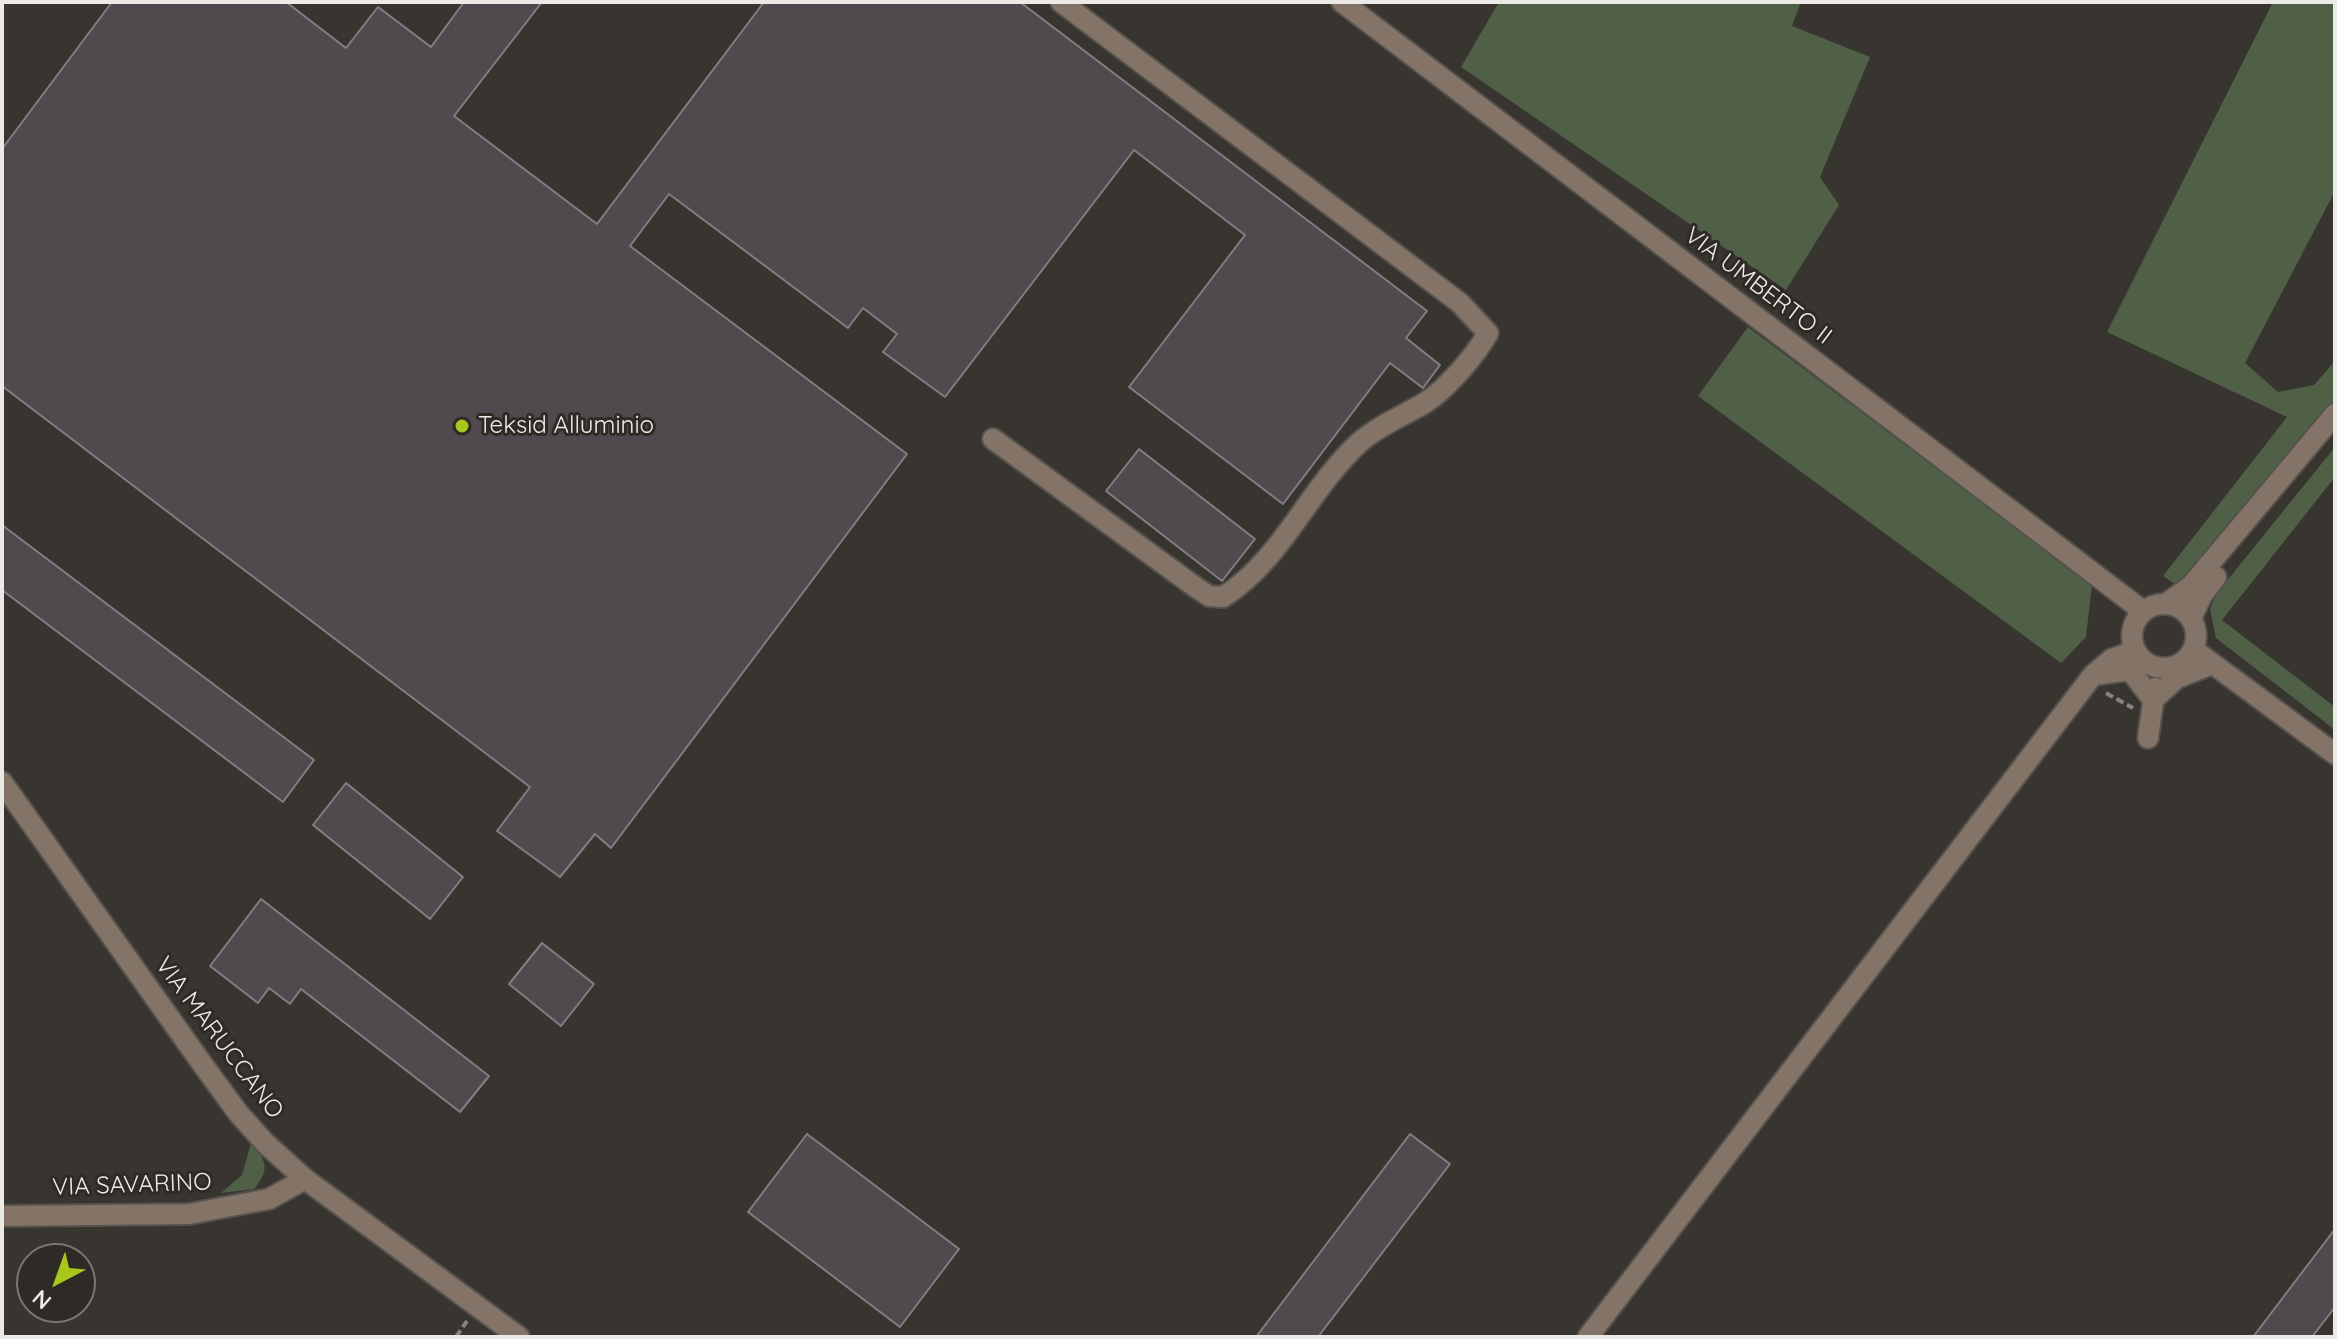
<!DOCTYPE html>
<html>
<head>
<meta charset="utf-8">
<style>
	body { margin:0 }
	#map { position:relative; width:2337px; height:1339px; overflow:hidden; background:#38342f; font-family:Quicksand,sans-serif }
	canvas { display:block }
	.frame { position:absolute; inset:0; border:4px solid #eceae6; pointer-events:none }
	.north { position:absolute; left:16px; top:1243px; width:80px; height:80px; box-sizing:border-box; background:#2e2a25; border:2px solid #7a7772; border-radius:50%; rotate:221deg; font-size:22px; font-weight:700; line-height:32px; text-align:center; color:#eceae6 }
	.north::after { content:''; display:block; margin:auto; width:28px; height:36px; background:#a9c71a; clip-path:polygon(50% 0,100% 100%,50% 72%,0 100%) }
</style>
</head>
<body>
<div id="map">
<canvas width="2337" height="1339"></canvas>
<div class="frame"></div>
<div class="north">N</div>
</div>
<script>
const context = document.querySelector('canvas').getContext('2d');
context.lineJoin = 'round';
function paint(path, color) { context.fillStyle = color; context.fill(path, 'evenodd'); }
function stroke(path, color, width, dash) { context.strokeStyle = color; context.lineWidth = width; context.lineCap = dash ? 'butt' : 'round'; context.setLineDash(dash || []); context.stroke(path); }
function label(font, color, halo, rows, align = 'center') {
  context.font = font + ' Quicksand,sans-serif'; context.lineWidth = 6; context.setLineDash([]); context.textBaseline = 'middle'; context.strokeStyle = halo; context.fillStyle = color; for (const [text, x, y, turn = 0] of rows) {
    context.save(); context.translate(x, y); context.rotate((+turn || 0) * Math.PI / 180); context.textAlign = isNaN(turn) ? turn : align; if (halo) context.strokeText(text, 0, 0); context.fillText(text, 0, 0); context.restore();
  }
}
const green = new Path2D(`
	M 1499,2 L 1801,2 L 1792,26 L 1870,57 L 1820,177 L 1839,205 L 1786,290 L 1461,67 Z
	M 2273,2 L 2335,2 L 2335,191 L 2245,363 L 2278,392 L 2314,385 L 2335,361 L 2335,401 L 2193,572 L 2175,584 L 2163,576 L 2287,417 L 2107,332 Z
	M 1748,327 L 2092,585 L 2086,637 L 2061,663 L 1698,396 Z
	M 2335,447 L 2335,477 L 2222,620 L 2335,707 L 2335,730 L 2216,638 L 2210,609 L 2217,593 Z
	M 251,1143 C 267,1161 270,1170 254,1189 L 221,1193 L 242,1175 Z`);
const building = new Path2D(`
	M 112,2 L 286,2 L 346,48 L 378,7 L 431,47 L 464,2 L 542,2 L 454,116 L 597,224 L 764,2 L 1020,2 L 1427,311 L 1406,338 L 1440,365 L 1423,388 L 1390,363 L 1283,504 L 1129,387 L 1245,235 L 1134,150 L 945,397 L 883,352 L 897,334 L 863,308 L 848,328 L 669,194 L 630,246 L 907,454 L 611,848 L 595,834 L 560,877 L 497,831 L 530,787 L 2,386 L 2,149 Z
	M 1139,449 L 1255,539 L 1222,581 L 1106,491 Z
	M 2,525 L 314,760 L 283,802 L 2,590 Z
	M 346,783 L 463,877 L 430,919 L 313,825 Z
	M 261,899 L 489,1076 L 460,1112 L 301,989 L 290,1004 L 269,988 L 258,1003 L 210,966 Z
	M 542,943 L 594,984 L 561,1026 L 509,984 Z
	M 807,1134 L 959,1249 L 900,1327 L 748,1212 Z
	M 1410,1134 L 1450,1164 L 1318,1337 L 1256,1337 Z
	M 2335,1229 L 2335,1307 L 2312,1337 L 2253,1337 Z`);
const path = new Path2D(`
	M 2106,693 L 2133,708
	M 456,1337 L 467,1321`);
const minor = new Path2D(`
	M 1342,2 L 2143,611
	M 993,439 L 1194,586 L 1209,596 L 1223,597 C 1283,559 1309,488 1360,442 C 1378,426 1402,416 1423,404 C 1445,391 1476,355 1488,333 L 1460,303 L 1061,2
	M 2167,603 L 2191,586 L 2335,414
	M2132 636a32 32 0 1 1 64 0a32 32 0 1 1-64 0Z
	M 2191,618 L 2202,595 L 2216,577
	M 2194,650 L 2335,754
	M 2093,675 L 2130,670 L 2153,700 L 2177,678 L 2212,664
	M 2148,738 L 2155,688
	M 2,782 L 203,1065 L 239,1114 L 265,1143 L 305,1179 L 519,1337
	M 2,1216 L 189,1214 L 269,1199 L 305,1179
	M 1588,1337 L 2093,675 L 2112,659 L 2135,651`);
const markers = [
	[462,426,8,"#a9c71a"]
];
const streetNames = [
	["VIA UMBERTO II",1758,286,37],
	["VIA MARUCCANO",219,1038,53],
	["VIA SAVARINO",132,1185,-2]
];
const poiNames = [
	["Teksid Alluminio",478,426]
];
paint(green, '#4f6047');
paint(building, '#504a4e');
stroke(building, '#847d81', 2);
stroke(minor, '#55514c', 24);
stroke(path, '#87847f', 4, [8, 4]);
stroke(minor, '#847467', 20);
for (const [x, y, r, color] of markers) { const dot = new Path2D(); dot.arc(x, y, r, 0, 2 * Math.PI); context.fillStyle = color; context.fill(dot); stroke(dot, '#2e2a25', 3); }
label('24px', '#eceae6', '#2e2a25', streetNames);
label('24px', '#eceae6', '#2e2a25', poiNames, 'left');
</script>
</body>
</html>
